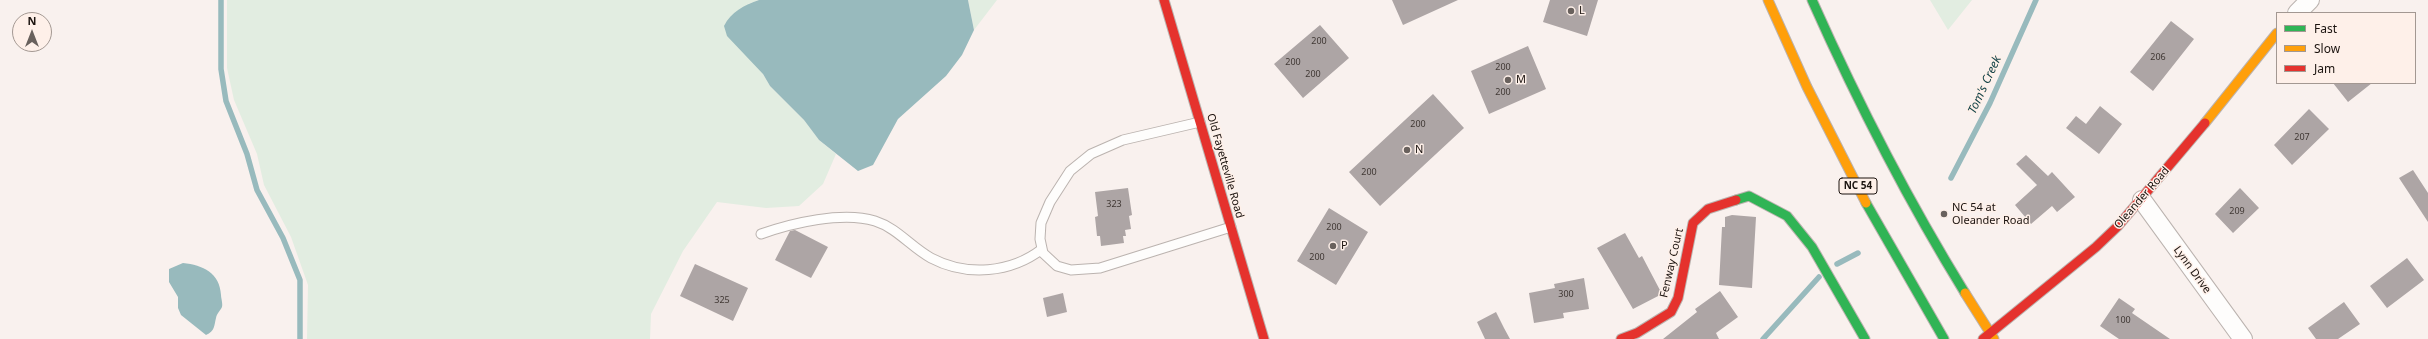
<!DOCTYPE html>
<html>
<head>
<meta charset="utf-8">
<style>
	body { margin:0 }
	#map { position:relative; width:2428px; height:339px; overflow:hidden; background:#f9f1ee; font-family:"Noto Sans",sans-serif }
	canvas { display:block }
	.legend { position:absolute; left:2276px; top:12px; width:140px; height:72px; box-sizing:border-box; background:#fef0e9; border:1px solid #a39892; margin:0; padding:5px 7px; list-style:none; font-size:12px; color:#1b130f }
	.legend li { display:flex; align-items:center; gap:8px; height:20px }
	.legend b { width:20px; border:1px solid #a39892 }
	.north { position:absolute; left:12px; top:12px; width:40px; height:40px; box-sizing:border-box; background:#fef0e9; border:1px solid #a39892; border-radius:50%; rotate:0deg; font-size:11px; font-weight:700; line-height:16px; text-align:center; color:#1b130f }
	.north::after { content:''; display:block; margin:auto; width:14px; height:18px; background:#69615d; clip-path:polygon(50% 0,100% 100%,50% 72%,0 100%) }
</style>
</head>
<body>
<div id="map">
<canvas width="2428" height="339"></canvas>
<ul class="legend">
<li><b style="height:5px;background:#30b455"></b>Fast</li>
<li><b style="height:5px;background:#ff9f0a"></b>Slow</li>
<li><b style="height:5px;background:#e5322d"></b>Jam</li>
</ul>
<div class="north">N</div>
</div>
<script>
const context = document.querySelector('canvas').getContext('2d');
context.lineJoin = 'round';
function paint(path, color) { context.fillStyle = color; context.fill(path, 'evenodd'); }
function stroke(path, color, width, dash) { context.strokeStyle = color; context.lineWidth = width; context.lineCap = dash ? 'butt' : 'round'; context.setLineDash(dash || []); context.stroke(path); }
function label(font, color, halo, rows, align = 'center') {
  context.font = font + ' "Noto Sans",sans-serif'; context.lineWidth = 3; context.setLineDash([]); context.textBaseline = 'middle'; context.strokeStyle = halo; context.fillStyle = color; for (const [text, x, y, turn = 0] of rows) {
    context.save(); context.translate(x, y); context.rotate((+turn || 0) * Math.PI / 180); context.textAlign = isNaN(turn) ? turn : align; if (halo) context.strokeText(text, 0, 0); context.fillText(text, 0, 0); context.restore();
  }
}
const green = new Path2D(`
	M 227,0 L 759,0 L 748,4 L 763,74 L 770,86 L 804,120 L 819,140 L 836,154 L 823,184 L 799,206 L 766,208 L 717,202 L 683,251 L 651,314 L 650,339 L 307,339 L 308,285 L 291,237 L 264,185 L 257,154 L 234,100 L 227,68 Z
	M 968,0 L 997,0 L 974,30 Z
	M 1930,0 L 1972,0 L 1948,30 Z`);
const water = new Path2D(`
	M 759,0 L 968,0 L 974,30 L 962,55 L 946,76 L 898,119 L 873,165 L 858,171 L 819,140 L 804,120 L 770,86 L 763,74 L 727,36 L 724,26 C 731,12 744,5 759,0 Z
	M 183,263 C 203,265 220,273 221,295 C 221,298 223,304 222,307 C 220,311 217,313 216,318 C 214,326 215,331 206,335 L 181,315 L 178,308 L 178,297 L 169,282 L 169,269 Z`);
const stream = new Path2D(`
	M 221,0 L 221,69 L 226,101 L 247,154 L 257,190 L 283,238 L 300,280 L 300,339
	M 1951,178 L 1990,103 L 2036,0
	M 1837,264 L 1858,253
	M 1763,339 L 1819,277`);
const building = new Path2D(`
	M 1392,0 L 1458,0 L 1403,25 Z
	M 1550,0 L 1598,0 L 1587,36 L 1543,22 Z
	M 2171,21 L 2194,39 L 2153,91 L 2130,72 Z
	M 1320,25 L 1349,58 L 1303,98 L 1274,64 Z
	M 1528,46 L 1546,89 L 1489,114 L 1471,71 Z
	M 2333,83 L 2372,83 L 2348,102 Z
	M 1433,94 L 1464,128 L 1380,206 L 1349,172 Z
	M 2100,106 L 2122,124 L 2099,154 L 2066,128 L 2076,116 L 2086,124 Z
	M 2309,109 L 2329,129 L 2292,165 L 2274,145 Z
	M 2026,155 L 2048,176 L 2052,172 L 2075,197 L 2057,212 L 2052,206 L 2031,224 L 2015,205 L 2037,185 L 2016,164 Z
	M 2413,170 L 2428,193 L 2428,222 L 2399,178 Z
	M 1128,188 L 1132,215 L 1129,216 L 1131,229 L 1125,230 L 1126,236 L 1123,236 L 1124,243 L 1101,246 L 1100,236 L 1097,236 L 1095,217 L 1098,216 L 1095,192 Z
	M 2240,188 L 2259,208 L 2233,233 L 2215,214 Z
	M 1329,208 L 1368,232 L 1336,285 L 1297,261 Z
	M 1732,215 L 1756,217 L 1752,288 L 1719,285 L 1722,227 L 1725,227 L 1725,217 Z
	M 795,230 L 828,247 L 811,278 L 775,260 L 790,231 Z
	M 1625,233 L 1639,258 L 1642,256 L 1662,294 L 1633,309 L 1597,248 Z
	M 2407,258 L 2424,280 L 2387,308 L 2370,286 Z
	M 695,264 L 748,288 L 733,321 L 680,296 Z
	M 1584,278 L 1589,309 L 1563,313 L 1564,318 L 1534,323 L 1529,293 L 1555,288 L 1554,284 Z
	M 1720,291 L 1738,317 L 1716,333 L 1719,339 L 1663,339 L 1697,312 L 1695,309 Z
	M 1063,293 L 1067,312 L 1047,317 L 1043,298 Z
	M 2119,298 L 2135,309 L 2132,313 L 2170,339 L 2119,339 L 2100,326 Z
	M 2344,302 L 2360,324 L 2338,339 L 2316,339 L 2308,328 Z
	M 1496,312 L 1504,328 L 1510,339 L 1485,339 L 1477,322 Z`);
const lane = new Path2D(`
	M 1200,122 L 1123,140 L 1091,154 L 1070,171 L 1050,202 L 1041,223 L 1040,239 L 1043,253 L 1057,266 L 1071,270 L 1100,268 L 1231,227
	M 761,234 C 792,223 843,211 875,221 C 897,228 911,247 931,258 C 967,277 1011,273 1042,249`);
const street = new Path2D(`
	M 2297,13 L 2310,0
	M 2142,200 L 2243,339`);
const fast = new Path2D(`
	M 1812,0 C 1857,101 1907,199 1965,293
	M 1736,200 L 1749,196 L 1787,216 L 1812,247 L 1865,339
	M 1866,203 L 1944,339`);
const slow = new Path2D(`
	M 1768,0 L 1807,87 L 1866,203
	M 2205,123 L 2277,33
	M 1965,293 L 1994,339`);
const jam = new Path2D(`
	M 1164,0 L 1264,339
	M 1621,339 L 1637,333 L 1671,312 L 1678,298 L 1693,223 L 1708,209 L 1736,200
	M 1983,339 L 2096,247 L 2118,226 L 2205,123`);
const markers = [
	[1571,11,4,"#69615d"],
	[1508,80,4,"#69615d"],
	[1407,150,4,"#69615d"],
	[1944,214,4,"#69615d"],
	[1333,246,4,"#69615d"]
];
const numberNames = [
	["200",1319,41],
	["206",2158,57],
	["200",1293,62],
	["200",1503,67],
	["200",1313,74],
	["200",1503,92],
	["200",1418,124],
	["207",2302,137],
	["200",1369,172],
	["323",1114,204],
	["209",2237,211],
	["200",1334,227],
	["200",1317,257],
	["300",1566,294],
	["325",722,300],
	["100",2123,320]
];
const shields = [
	[1858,186,38]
];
const shieldNames = [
	["NC 54",1858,186]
];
const poiNames = [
	["L",1579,11],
	["M",1516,80],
	["N",1415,150],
	["NC 54 at",1952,208],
	["Oleander Road",1952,221],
	["P",1341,246]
];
const streetNames = [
	["Old Fayetteville Road",1225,166,74],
	["Oleander Road",2142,198,-49],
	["Fenway Court",1672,263,-77],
	["Lynn Drive",2192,270,54]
];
const waterNames = [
	["Tom's Creek",1985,85,-65]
];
paint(green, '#e2ede1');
paint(water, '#98babd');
stroke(stream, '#98babd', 5.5);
paint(building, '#ada5a5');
stroke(lane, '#bbb3af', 11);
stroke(street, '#bbb3af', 20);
stroke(fast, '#bbb3af', 11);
stroke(slow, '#bbb3af', 11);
stroke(jam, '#bbb3af', 11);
stroke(lane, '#fefdfc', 9);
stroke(street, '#fefdfc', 18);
stroke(fast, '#30b455', 9);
stroke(slow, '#ff9f0a', 9);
stroke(jam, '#e5322d', 9);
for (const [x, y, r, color] of markers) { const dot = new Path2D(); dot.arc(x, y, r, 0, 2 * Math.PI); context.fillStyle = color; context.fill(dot); stroke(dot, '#fef0e9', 1.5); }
label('9px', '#403834', null, numberNames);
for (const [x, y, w] of shields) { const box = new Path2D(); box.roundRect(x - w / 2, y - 8, w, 16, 3); context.fillStyle = '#fef0e9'; context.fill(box); stroke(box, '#1b130f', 1); }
label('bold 10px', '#1b130f', null, shieldNames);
label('11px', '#1b130f', '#fef0e9', poiNames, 'left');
label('11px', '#1b130f', '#fef0e9', streetNames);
label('italic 12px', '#154449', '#fef0e9', waterNames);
</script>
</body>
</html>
